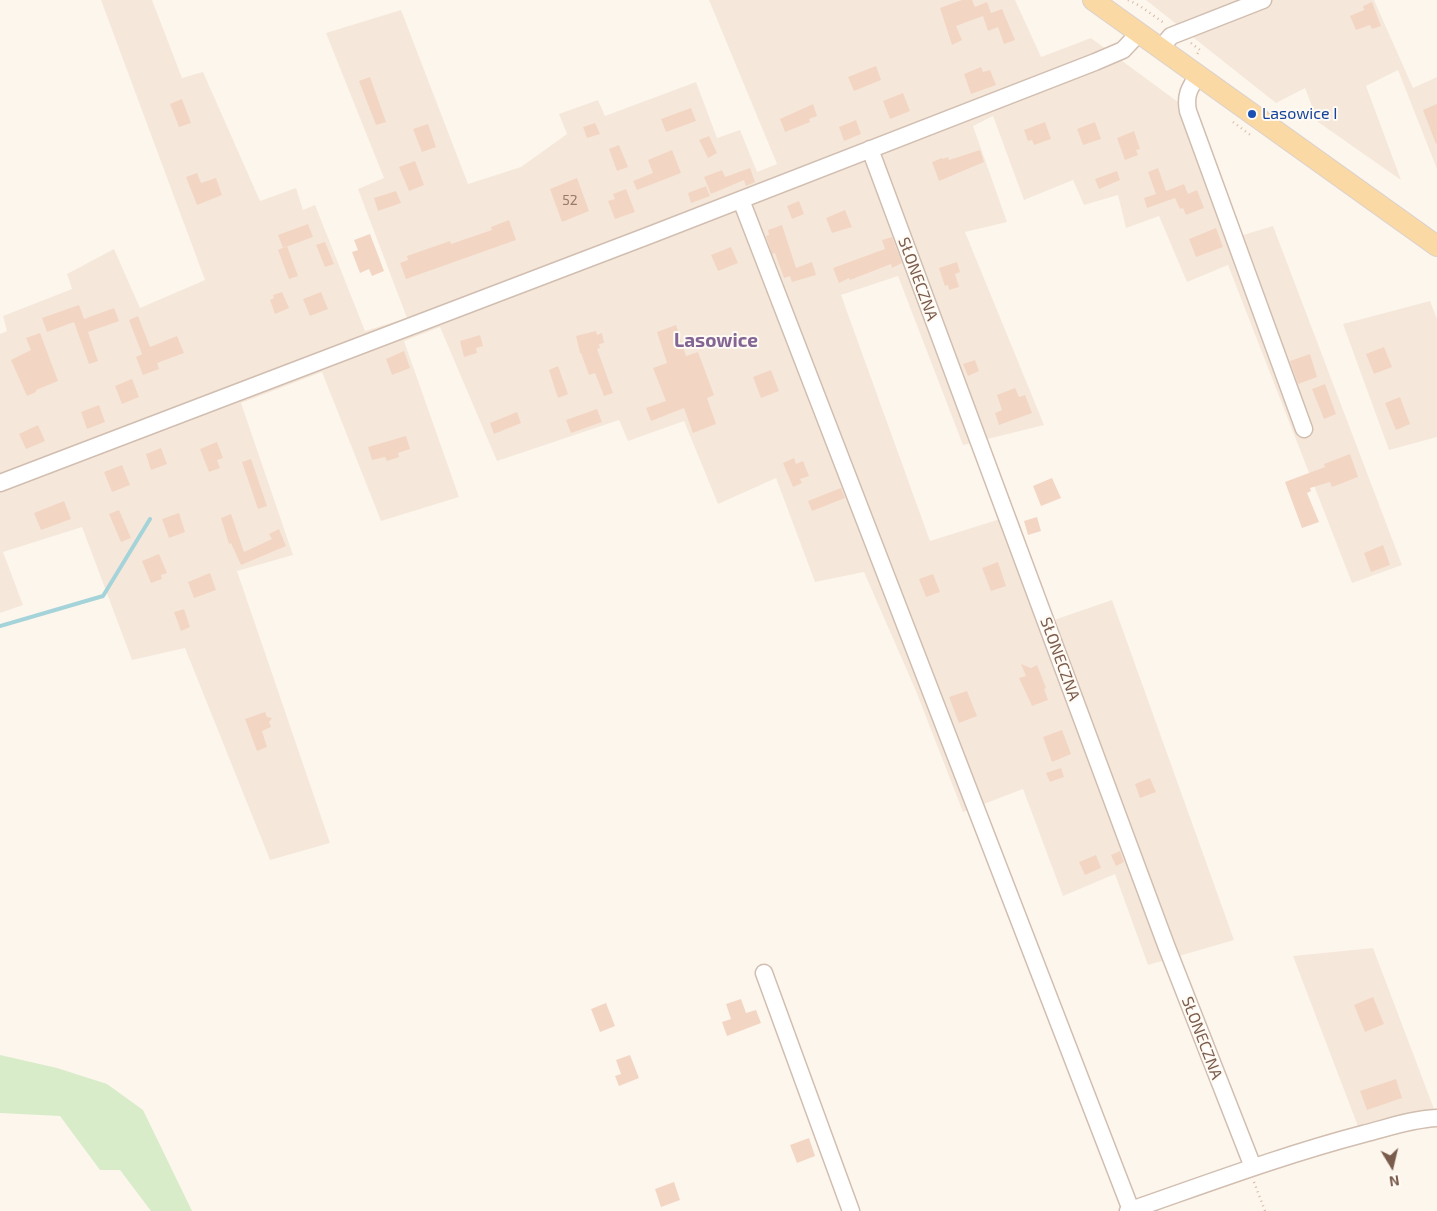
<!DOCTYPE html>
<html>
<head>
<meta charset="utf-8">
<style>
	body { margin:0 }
	#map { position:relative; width:1437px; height:1211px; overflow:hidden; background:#fdf6ec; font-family:"Exo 2",sans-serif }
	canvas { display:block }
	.north { position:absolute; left:1367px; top:1141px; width:50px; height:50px; -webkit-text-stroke:4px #fffaf3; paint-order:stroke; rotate:171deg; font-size:14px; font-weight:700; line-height:20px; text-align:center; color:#7a5c4d }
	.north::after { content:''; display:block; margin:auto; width:18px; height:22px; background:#7a5c4d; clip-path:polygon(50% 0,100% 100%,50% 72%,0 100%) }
</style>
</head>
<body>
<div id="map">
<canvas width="1437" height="1211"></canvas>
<div class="north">N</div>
</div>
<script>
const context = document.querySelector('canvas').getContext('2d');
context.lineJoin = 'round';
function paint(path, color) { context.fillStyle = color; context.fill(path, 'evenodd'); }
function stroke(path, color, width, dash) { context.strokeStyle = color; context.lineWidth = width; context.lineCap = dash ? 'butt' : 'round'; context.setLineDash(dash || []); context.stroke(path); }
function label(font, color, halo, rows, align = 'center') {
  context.font = font + ' "Exo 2",sans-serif'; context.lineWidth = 4; context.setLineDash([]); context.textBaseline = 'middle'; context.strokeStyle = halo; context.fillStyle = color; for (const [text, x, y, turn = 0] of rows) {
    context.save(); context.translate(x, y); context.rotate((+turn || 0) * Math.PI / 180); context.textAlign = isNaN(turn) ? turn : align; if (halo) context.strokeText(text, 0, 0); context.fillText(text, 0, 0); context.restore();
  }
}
const residential = new Path2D(`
	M 101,0 L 152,0 L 182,78 L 203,72 L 260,201 L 296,188 L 303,210 L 315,205 L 365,331 L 407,318 L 358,189 L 384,178 L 326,33 L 401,10 L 468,184 L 521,167 L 567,134 L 559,114 L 598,100 L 605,116 L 696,82 L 717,138 L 740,130 L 757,172 L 777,164 L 709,0 L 1015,0 L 1041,57 L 1091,38 L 1201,119 L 1243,235 L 1273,226 L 1402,565 L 1352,583 L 1228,265 L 1187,282 L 1159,216 L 1126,228 L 1118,195 L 1084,205 L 1073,180 L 1024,200 L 993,116 L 973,126 L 1007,222 L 965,232 L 1044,425 L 963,445 L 898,276 L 841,295 L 930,541 L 1016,514 L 1054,620 L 1112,600 L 1234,940 L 1148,965 L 1115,874 L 1063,896 L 1023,789 L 963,812 L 916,691 L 864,572 L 815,582 L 776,478 L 718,504 L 684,421 L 628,441 L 619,420 L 497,461 L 440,327 L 404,341 L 459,497 L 381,521 L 322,372 L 241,403 L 293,555 L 237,571 L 330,843 L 270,860 L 185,648 L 132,660 L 82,527 L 3,552 L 23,605 L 0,613 L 0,334 L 7,331 L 3,316 L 72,289 L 67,274 L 114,249 L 140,308 L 205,280 Z
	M 1146,0 L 1374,0 L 1413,88 L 1437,77 L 1437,169 L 1398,70 L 1366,86 L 1401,180 L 1318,122 L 1305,88 L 1276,103 Z
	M 1430,301 L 1437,319 L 1437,437 L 1389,450 L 1343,324 Z
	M 1373,948 L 1434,1109 L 1418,1111 L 1359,1129 L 1293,956 Z`);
const green = new Path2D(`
	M 0,1055 L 57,1068 L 107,1084 L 143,1110 L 192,1211 L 151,1211 L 120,1170 L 100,1170 L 60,1116 L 0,1113 Z`);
const stream = new Path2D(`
	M 0,626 L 103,596 L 150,519`);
const building = new Path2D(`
	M 962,0 L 972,0 L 975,7 L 987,2 L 991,13 L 1002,9 L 1015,40 L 1004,44 L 998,27 L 988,31 L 983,16 L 956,26 L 962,40 L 952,45 L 940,8 Z
	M 1372,2 L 1381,26 L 1372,29 L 1370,25 L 1356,30 L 1350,16 L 1364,10 L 1363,6 Z
	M 876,66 L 881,80 L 854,91 L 848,77 Z
	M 981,67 L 983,72 L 990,70 L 996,85 L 971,94 L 964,74 Z
	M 370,77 L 386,122 L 376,125 L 359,81 Z
	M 903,93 L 910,111 L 890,119 L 883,101 Z
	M 182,99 L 191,123 L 179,127 L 170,104 Z
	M 813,104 L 817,116 L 809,119 L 810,122 L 785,132 L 780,119 Z
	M 1437,104 L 1437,143 L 1436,144 L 1423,110 Z
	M 691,108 L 696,121 L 666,132 L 661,119 Z
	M 856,120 L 861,134 L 844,141 L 839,127 Z
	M 1045,122 L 1051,139 L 1034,145 L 1032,140 L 1028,141 L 1024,130 Z
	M 1095,122 L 1101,139 L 1083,145 L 1077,129 Z
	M 595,123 L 600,134 L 587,138 L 583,127 Z
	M 428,124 L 436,147 L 422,152 L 413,129 Z
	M 1134,131 L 1140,149 L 1136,150 L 1138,155 L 1125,160 L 1117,138 Z
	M 709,136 L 717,153 L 708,158 L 699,140 Z
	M 619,145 L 628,167 L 617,171 L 609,149 Z
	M 672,150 L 681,173 L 637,190 L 633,181 L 653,173 L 648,160 Z
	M 980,150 L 984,162 L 939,181 L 932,162 L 942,158 L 943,159 L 948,157 L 949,160 Z
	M 415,161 L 424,185 L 409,191 L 399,167 Z
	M 750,168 L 755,182 L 746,186 L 744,180 L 711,194 L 704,177 L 722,170 L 725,177 Z
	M 1158,168 L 1166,191 L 1184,184 L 1188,194 L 1197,190 L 1204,208 L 1186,215 L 1183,208 L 1180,209 L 1175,198 L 1147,208 L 1144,198 L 1156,194 L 1148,172 Z
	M 1117,171 L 1120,180 L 1099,189 L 1095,179 Z
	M 197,173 L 201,183 L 216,178 L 222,195 L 197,205 L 186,177 Z
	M 577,178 L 589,211 L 562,222 L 550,189 Z
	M 706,186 L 710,196 L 691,203 L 688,193 Z
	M 626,189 L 635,212 L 615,219 L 608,201 L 615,199 L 613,194 Z
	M 396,191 L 401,203 L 378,211 L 374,198 Z
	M 799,201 L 804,214 L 792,219 L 787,206 Z
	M 845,210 L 852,227 L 832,233 L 826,218 Z
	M 509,220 L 516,240 L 406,279 L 400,263 L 408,260 L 407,256 L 450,241 L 451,244 L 492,230 L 491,227 Z
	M 308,224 L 313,237 L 283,248 L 278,235 Z
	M 782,225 L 796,268 L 812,262 L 816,275 L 792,282 L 790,276 L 784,278 L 775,253 L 772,254 L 766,236 L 769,235 L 768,230 Z
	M 1216,228 L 1223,247 L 1196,257 L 1189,239 Z
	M 370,234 L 384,271 L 372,276 L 369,269 L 360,273 L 352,252 L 358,250 L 354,240 Z
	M 892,237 L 902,263 L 892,268 L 891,264 L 850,280 L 849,278 L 839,283 L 833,268 L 885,249 L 882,240 Z
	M 325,242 L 334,264 L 325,267 L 316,245 Z
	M 287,246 L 298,276 L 289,279 L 278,250 Z
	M 731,247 L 738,263 L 718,271 L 711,255 Z
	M 957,262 L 960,272 L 955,274 L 959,287 L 949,290 L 948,285 L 945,286 L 939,268 Z
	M 282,292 L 289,308 L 275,314 L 270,300 L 274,298 L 273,295 Z
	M 321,292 L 328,309 L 310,316 L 303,299 Z
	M 79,305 L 84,319 L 114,308 L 119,321 L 88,332 L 98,361 L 89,364 L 74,322 L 47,332 L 42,318 Z
	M 138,316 L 150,347 L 177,336 L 184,353 L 157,363 L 159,369 L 143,375 L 136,357 L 142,354 L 129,320 Z
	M 676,325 L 686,356 L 698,352 L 714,395 L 707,398 L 716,424 L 693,433 L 684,408 L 651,421 L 646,408 L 666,401 L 653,368 L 667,363 L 657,332 Z
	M 596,331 L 597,335 L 602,333 L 604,343 L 599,344 L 600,348 L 597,349 L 613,393 L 604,396 L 595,373 L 589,375 L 581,353 L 580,353 L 576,336 Z
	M 40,333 L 58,381 L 36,390 L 36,392 L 27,396 L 11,360 L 31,350 L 26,338 Z
	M 480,335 L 483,346 L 476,348 L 477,353 L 464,357 L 460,341 Z
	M 1384,347 L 1392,367 L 1374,374 L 1366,354 Z
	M 404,351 L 410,368 L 392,375 L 386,359 Z
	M 1310,354 L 1317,377 L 1298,384 L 1290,361 Z
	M 975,360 L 979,371 L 968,376 L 963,364 Z
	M 558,366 L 568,394 L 558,398 L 549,370 Z
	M 771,370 L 779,391 L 761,398 L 753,377 Z
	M 132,379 L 139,397 L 122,404 L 115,386 Z
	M 1325,384 L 1336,414 L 1324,419 L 1312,389 Z
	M 1015,388 L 1019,397 L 1025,395 L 1032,413 L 999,425 L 995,413 L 1002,410 L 997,395 Z
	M 1400,397 L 1410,424 L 1396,430 L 1385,403 Z
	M 99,405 L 105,422 L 87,429 L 81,412 Z
	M 597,409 L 602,422 L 571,433 L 566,420 Z
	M 517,412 L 521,423 L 494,434 L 490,423 Z
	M 38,425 L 45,441 L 26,449 L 19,434 Z
	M 406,436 L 410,449 L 398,453 L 399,457 L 387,461 L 385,457 L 372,460 L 368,447 Z
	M 217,442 L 223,458 L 217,460 L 220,468 L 209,472 L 200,449 Z
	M 161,448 L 167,464 L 151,470 L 146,454 Z
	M 1350,454 L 1358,477 L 1332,487 L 1330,482 L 1310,488 L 1311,491 L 1307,493 L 1319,522 L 1302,528 L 1285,482 L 1325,467 L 1324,464 Z
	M 794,458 L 796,464 L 803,461 L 809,476 L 800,479 L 802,483 L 793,487 L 783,463 Z
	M 251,459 L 267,506 L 258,509 L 242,462 Z
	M 122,465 L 130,485 L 112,492 L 104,472 Z
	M 1052,478 L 1061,498 L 1041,506 L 1033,486 Z
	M 841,488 L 845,498 L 812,511 L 808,501 Z
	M 64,501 L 71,519 L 41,530 L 34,513 Z
	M 119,510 L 131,538 L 121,542 L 109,514 Z
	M 179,513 L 185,532 L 169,538 L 162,519 Z
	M 231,514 L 244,552 L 272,539 L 269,534 L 279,529 L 286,546 L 241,565 L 231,543 L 229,544 L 221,518 Z
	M 1037,517 L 1041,531 L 1028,535 L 1024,521 Z
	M 1383,545 L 1390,565 L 1371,572 L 1364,553 Z
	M 159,554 L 167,573 L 161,575 L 162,579 L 151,583 L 142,561 Z
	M 998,562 L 1006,586 L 991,591 L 982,568 Z
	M 210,573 L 216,590 L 194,598 L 188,582 Z
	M 933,574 L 940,592 L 926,597 L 919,579 Z
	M 184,609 L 190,627 L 181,631 L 174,612 Z
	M 1021,664 L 1031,668 L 1037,665 L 1046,688 L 1044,689 L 1048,700 L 1032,706 L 1019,678 L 1026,676 Z
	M 967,691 L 977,716 L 959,723 L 949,697 Z
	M 265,712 L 267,717 L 272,718 L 269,722 L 271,727 L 262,731 L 267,747 L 257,751 L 245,719 Z
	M 1062,730 L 1071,754 L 1052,762 L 1043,737 Z
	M 1061,768 L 1064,777 L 1050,782 L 1046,773 Z
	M 1150,778 L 1156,792 L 1140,798 L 1135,784 Z
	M 1120,851 L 1124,862 L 1116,866 L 1111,855 Z
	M 1096,855 L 1101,868 L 1085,875 L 1079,862 Z
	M 1373,997 L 1384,1024 L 1365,1032 L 1354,1005 Z
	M 741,999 L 746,1013 L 756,1010 L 761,1023 L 727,1036 L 722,1022 L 731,1019 L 726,1004 Z
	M 606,1003 L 615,1026 L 600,1032 L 591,1009 Z
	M 630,1055 L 639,1078 L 619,1086 L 615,1076 L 621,1074 L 616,1060 Z
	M 1396,1079 L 1402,1098 L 1367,1110 L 1360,1091 Z
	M 809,1138 L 815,1156 L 797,1163 L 790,1145 Z
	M 674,1182 L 680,1200 L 661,1207 L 655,1189 Z`);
const path = new Path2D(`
	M 1128,0 L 1140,6 L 1164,23
	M 1191,43 L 1200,50 L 1196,56
	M 1233,122 L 1253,137
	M 1254,1182 L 1265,1211`);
const minor = new Path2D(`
	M 1160,49 L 1171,36 L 1263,0
	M 1198,76 C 1189,88 1185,96 1188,111 L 1304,429
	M 870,149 L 1166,945 L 1253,1167
	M 741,200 L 1131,1210
	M 0,483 L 650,235 L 1095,62 L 1123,50 L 1139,33
	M 764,973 L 851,1211
	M 1128,1211 C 1206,1184 1283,1155 1363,1134 C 1387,1128 1412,1119 1437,1118`);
const major = new Path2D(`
	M 1093,0 L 1437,246`);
const markers = [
	[1252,114,5,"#1a4fb4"]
];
const numberNames = [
	["52",570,200]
];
const transitNames = [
	["Lasowice I",1262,114]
];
const streetNames = [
	["SŁONECZNA",918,279,70],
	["SŁONECZNA",1060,659,70],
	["SŁONECZNA",1202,1038,69]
];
const quarterNames = [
	["Lasowice",716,341]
];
paint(residential, '#f5e8da');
paint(green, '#d8ecc9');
stroke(stream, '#a5d3da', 4);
paint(building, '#f3d5c3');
stroke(minor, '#d1beb0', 19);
stroke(major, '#dad1cd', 22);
stroke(path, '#d9b8a5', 2.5, [1, 4]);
stroke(minor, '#fff', 16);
stroke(major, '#fbd9a5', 20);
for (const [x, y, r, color] of markers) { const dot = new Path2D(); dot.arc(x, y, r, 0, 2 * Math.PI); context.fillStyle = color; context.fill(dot); stroke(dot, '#fffaf3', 2); }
label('14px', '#987a6a', null, numberNames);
label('16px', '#164399', '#fffaf3', transitNames, 'left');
label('16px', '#7a5c4d', '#fffaf3', streetNames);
label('bold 19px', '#846695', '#fffaf3', quarterNames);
</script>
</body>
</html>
